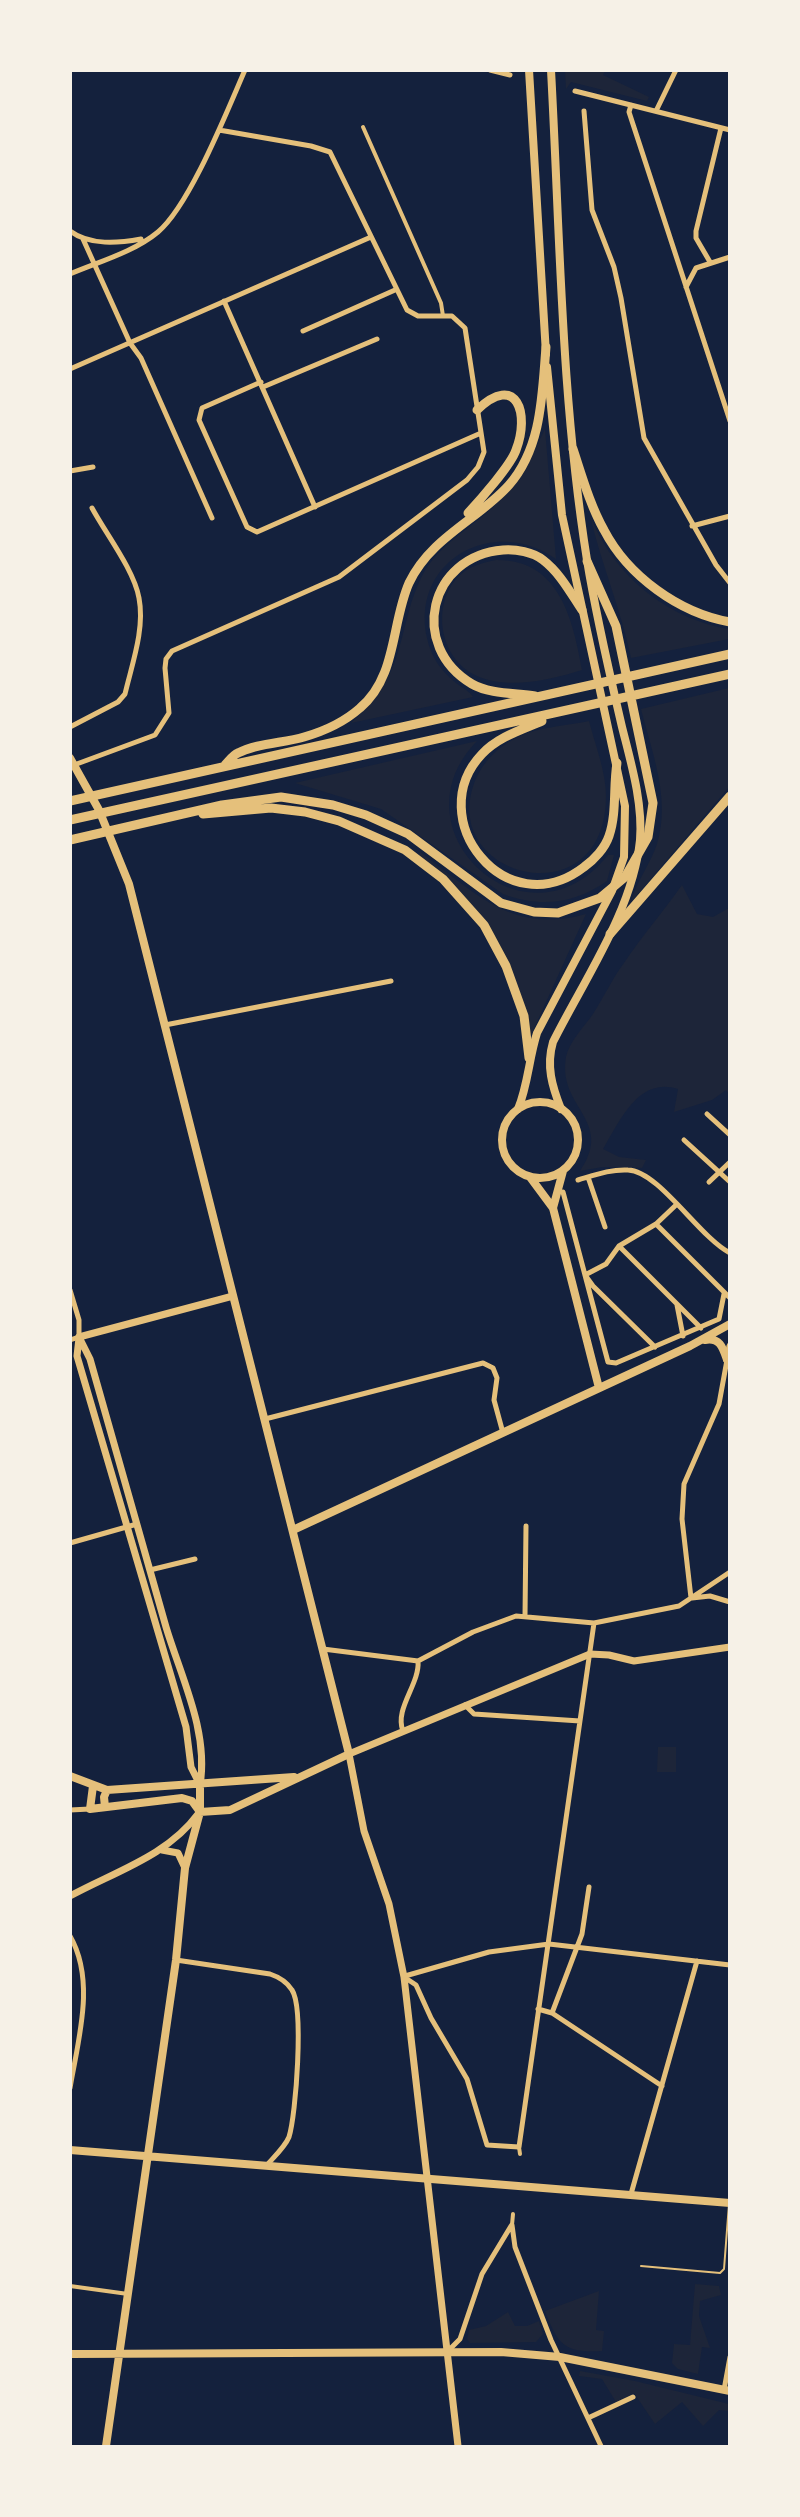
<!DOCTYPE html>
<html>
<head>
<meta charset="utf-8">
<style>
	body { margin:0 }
	#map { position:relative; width:800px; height:2517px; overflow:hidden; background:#14213d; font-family:Lato,sans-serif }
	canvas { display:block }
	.frame { position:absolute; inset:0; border:72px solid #f6f1e7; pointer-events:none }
</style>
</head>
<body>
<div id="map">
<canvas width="800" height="2517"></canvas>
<div class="frame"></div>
</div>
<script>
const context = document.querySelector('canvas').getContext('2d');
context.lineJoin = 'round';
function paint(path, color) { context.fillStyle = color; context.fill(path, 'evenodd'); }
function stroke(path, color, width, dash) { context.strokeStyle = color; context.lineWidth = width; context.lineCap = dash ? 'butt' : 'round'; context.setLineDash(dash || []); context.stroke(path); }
const green = new Path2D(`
	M 565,71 L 605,71 L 603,75 L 649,97 L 647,101 L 571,82 L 566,89 Z
	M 545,429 L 556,559 C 494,515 410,560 427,638 C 431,657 441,671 456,683 C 462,688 471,692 473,697 L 351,723 C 372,703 390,681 398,652 C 406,626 410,598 423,574 C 439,545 468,530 492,508 C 515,487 532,457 545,429 Z
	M 590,515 C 612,574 667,619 729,629 L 729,639 L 631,658 C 621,609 601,564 590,515 Z
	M 496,560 C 559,559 573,619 582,670 C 550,680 504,691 473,674 C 436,654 431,596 465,571 C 474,565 486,562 496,560 Z
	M 729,688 L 729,787 L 631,902 C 637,880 650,865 657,844 C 671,799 652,753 641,709 Z
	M 589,721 C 595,745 606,771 606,797 C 605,917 447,880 472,790 C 478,768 493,750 514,739 C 535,727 566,726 589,721 Z
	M 477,741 C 390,830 527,957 608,855 L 614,855 L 607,881 C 574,904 541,908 503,894 L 381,809 L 295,783 Z
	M 420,852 C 476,893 512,935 586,914 L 531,1035 C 513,947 486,913 419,855 Z
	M 682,885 L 697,914 L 713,917 L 729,908 L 729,1094 L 726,1090 L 712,1100 L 674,1112 L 678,1089 C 639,1076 620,1120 603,1149 L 619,1157 L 646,1160 L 642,1168 L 602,1167 L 580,1171 C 615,1120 557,1108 566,1057 C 569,1042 584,1027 593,1014 C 604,997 612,979 624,963 C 642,936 663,912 682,885 Z
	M 658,1747 L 676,1747 L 676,1772 L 657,1772 Z
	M 695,2284 L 719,2286 L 721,2295 L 700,2301 L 699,2316 L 710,2348 L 702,2347 L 698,2374 L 678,2369 L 672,2363 L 674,2344 L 690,2345 Z
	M 599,2291 L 596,2330 L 604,2331 L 602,2351 C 563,2353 558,2344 545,2311 Z
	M 508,2312 L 515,2326 L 527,2326 L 539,2321 L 543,2334 L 536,2342 L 470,2343 L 467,2339 L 469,2330 L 486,2326 Z
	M 580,2371 L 635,2381 L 729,2404 L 729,2411 L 719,2410 L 703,2426 L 682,2402 L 655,2424 L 634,2393 L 616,2402 L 602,2379 L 579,2376 Z`);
const service = new Path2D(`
	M 641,2266 L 720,2273 L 724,2269 L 729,2204`);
const pedestrian = new Path2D(`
	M 363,127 L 441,303 L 443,316
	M 519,2147 L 520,2154
	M 512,2225 L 513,2214
	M 70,2286 L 128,2294`);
const minor = new Path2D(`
	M 490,70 L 510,75
	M 575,91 L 730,130
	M 631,105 L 629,112 L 730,421
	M 584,111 L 592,210 L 614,267 L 621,298 L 644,438 L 716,565 L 730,583
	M 656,111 L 676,70
	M 70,231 C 90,246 119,243 141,239
	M 83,239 L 130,343 L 141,358 L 212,518
	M 710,262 L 696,238 L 696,231 L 721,128
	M 70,274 C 98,262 134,252 158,232 C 190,205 227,111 245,70
	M 686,287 L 696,268 L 730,257
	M 224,301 L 315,507
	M 303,331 L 395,290
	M 70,369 L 371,237
	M 261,382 L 202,408 L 199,420 L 247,527 L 257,532 L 481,433
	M 263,387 L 377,339
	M 70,471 L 93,467
	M 692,526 L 730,516
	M 70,727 L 118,702 L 125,694 C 132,664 145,629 139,598 C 134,570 106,534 92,508
	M 74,765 L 155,735 L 169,713 L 165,668 L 166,659 L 172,651 L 339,577 L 467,480 L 478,467 L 484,452 L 465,328 L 452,316 L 418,316 L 407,310 L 330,152 L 311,146 L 219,130
	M 165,1025 L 391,981
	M 707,1114 L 730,1135
	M 684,1140 L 730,1182
	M 588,1177 L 605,1227
	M 578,1180 C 595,1175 611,1169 628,1170 C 659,1171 699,1237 730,1253
	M 709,1182 L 730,1162
	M 563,1192 L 608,1362 L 616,1363 L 719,1319 L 724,1294
	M 676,1205 L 656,1224 L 730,1298
	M 619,1246 L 701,1328
	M 70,1290 L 79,1320 L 79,1337 L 70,1340
	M 677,1305 L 683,1336
	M 655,1347 L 593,1286 L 585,1275 L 606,1264 L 619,1246 L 656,1224
	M 265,1419 L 483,1363 L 493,1368 L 497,1378 L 494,1400 L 503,1433
	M 70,1543 L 137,1524
	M 150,1570 L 195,1559
	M 691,1598 L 682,1519 L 684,1484 L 719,1404 L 727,1360
	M 692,1598 L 710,1596 L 730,1602
	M 525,1616 L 526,1526
	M 323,1649 L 418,1661
	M 465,1705 L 474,1714 L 580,1721
	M 403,1731 C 394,1709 420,1684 418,1661 L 473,1632 L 516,1616 L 594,1623 L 679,1606 L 730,1572
	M 70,1810 L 90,1809
	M 70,1936 C 96,1981 78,2040 70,2088
	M 176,1960 L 270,1974 C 279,1977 287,1982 292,1990 C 304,2008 296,2115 289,2137 C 285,2147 273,2158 266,2166
	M 405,1976 L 489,1952 L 549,1944 L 730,1965
	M 404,1977 L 416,1985 L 431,2018 L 467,2079 L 487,2145 L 519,2147 L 594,1623
	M 538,2009 L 552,2013 L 662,2086
	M 552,2013 L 582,1934 L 589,1887
	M 631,2194 L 697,1961
	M 512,2225 L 515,2247 L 551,2340 L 601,2446
	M 448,2351 L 460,2339 L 482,2274 L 511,2226
	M 724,2390 L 730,2357
	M 588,2418 L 633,2397`);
const tertiary = new Path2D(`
	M 79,1337 L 90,1359 C 115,1448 141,1537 166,1627 C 181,1677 209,1732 200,1785
	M 79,1337 L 233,1296
	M 79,1338 L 77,1356 L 186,1727 L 191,1767 L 200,1785
	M 727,1360 L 730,1346
	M 162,1850 L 178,1853 L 185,1868
	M 70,1896 C 116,1871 167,1856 198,1814
	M 458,2446 L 404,1977 L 389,1904 L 364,1831 L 349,1754 L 590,1654 L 609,1655 L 634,1661 L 730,1647`);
const secondary = new Path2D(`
	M 70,758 L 99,810 L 129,884 L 349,1754 L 230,1810 L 200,1812
	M502 1140a38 38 0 1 1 76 0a38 38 0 1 1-76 0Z
	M 530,1177 L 553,1208 L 599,1388
	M 553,1208 L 563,1171
	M 705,1340 C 720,1337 723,1348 727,1360
	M 293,1530 L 690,1346 L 730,1324
	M 70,1776 L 107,1790 L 294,1777
	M 93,1786 L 90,1809 L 182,1798 L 192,1801 L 200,1812
	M 105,1807 L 104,1797 L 107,1790
	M 70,2150 L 730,2203
	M 70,2354 L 501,2352 L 560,2357 L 730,2391
	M 106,2446 L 176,1960 L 185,1868 L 200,1812 L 200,1785`);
const trunk = new Path2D(`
	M 529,70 L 546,354
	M 551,70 C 560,234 561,398 587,560 C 596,616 609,671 622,727 C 631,763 643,803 640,840 C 633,910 584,980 553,1042 C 546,1066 552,1086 561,1109
	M 518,1109 C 528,1085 529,1058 537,1033 L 612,891 L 624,857 L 625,806 L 562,515 L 547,367`);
const motorway = new Path2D(`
	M 573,449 C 582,476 590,505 604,530 C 628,576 679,613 730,622
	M 468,513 C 480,500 511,465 516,450 C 530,414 517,372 477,410
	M 535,696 C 516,693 489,694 472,684 C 408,646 429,556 503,550 C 516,549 533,552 543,560 C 560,573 570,592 582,610
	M 542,721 C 521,730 498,737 482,754 C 421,818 506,927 584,867 C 594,860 605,848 609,836 C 617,813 613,787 617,763
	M 225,765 C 229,761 233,755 238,753 C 257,743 284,743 304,737 C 325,731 343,723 360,708 C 397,677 391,624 409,583 C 431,537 479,519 509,485 C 542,447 542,395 546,347
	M 70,801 L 730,654
	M 203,814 L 271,808 L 305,812 L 339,821 L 405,850 L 443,879 L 484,925 L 506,966 L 524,1016 L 529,1058
	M 70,820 L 730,674
	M 70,840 L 222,805 L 281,797 L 333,805 L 366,815 L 408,834 L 501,903 L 534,912 L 558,913 L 600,898 L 625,877 L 648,837 L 653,803 L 616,626 L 587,561
	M 610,934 L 730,796`);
paint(green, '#1d2539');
stroke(service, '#e5c07b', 2);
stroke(pedestrian, '#e5c07b', 4);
stroke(minor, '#e5c07b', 5);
stroke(tertiary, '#e5c07b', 7);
stroke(secondary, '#e5c07b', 8);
stroke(trunk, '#e5c07b', 8);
stroke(motorway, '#e5c07b', 9);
</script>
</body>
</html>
